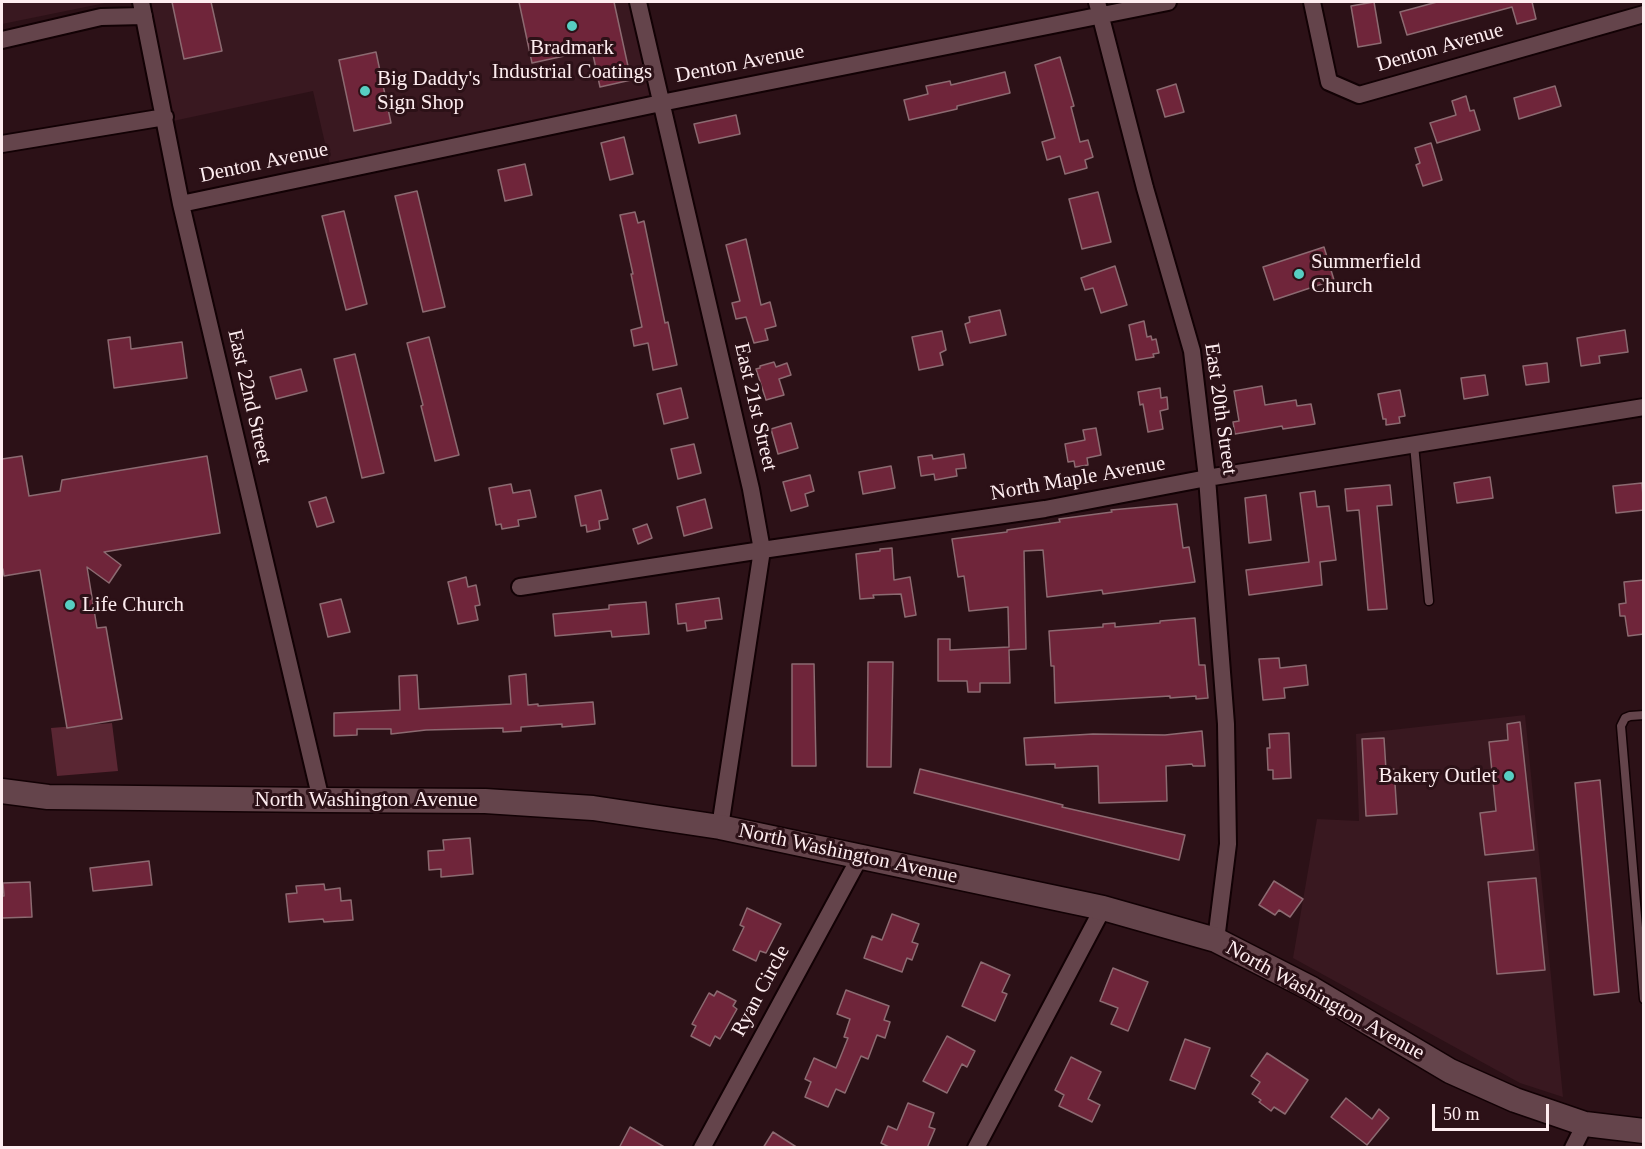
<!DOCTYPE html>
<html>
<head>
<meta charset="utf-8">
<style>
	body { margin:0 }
	#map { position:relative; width:1645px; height:1149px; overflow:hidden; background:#2c1117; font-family:Georgia,serif }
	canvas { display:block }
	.frame { position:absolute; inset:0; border:3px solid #feedf0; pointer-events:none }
	.scale { position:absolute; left:1432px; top:1104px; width:117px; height:27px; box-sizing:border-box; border:3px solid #feedf0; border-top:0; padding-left:8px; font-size:18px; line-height:21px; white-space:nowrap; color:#feedf0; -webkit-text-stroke:4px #2c1117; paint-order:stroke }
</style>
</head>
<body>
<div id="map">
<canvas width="1645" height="1149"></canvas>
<div class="frame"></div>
<div class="scale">50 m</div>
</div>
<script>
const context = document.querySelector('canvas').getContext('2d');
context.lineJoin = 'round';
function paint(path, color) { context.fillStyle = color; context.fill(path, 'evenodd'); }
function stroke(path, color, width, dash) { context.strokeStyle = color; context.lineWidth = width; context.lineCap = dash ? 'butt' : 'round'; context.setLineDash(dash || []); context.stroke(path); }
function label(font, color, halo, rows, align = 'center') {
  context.font = font + ' Georgia,serif'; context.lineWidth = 6; context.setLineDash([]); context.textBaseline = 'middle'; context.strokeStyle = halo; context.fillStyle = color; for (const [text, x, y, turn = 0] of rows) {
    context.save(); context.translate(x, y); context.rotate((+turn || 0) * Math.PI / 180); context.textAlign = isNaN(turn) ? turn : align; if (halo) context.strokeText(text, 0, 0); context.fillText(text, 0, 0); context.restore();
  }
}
const built = new Path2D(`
	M 2,2 L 110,2 L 2,24 Z
	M 147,2 L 634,2 L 652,92 L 649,98 L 330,165 L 313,91 L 173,121 Z
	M 1525,715 L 1563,1097 L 1520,1083 L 1293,958 L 1317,819 L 1359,821 L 1356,734 Z`);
const green = new Path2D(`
	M 112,723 L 118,771 L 57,776 L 51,728 Z`);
const building = new Path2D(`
	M 172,2 L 211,2 L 222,51 L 184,59 Z
	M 519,2 L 614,2 L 631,80 L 600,87 L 592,50 L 532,63 Z
	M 1374,2 L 1381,43 L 1358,47 L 1351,6 Z
	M 1437,2 L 1532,2 L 1536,19 L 1517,24 L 1512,7 L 1407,35 L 1400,12 Z
	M 376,52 L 391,123 L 354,131 L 339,60 Z
	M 1060,57 L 1074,106 L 1071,107 L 1080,142 L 1088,140 L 1093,157 L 1085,160 L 1087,168 L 1065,174 L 1060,156 L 1047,160 L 1042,142 L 1055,138 L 1035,65 Z
	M 1005,72 L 1010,93 L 957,106 L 957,109 L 909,120 L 904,100 L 928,94 L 926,86 L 950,81 L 951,85 Z
	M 1176,84 L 1184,112 L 1165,117 L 1157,90 Z
	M 1555,86 L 1561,106 L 1519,119 L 1514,98 Z
	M 1466,96 L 1470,111 L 1474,110 L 1480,130 L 1437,143 L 1430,123 L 1456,115 L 1452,101 Z
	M 736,115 L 740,134 L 699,143 L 694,124 Z
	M 624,137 L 633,174 L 610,180 L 601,143 Z
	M 1431,143 L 1442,180 L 1423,186 L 1416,165 L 1420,163 L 1415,148 Z
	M 525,164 L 532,195 L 505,201 L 498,170 Z
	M 417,191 L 445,307 L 423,312 L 395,196 Z
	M 1098,192 L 1111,242 L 1082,249 L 1069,199 Z
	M 344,211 L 367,304 L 346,310 L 322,216 Z
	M 635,212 L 638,223 L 644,221 L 665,323 L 668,322 L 677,365 L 653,370 L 648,343 L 634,346 L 631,330 L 642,327 L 631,274 L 633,274 L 620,215 Z
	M 746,239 L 761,305 L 770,302 L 776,326 L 765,329 L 768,340 L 754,343 L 746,317 L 736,319 L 732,303 L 740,301 L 726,245 Z
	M 1324,247 L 1334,280 L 1274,300 L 1263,267 Z
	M 1115,266 L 1127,305 L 1101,313 L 1093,288 L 1085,290 L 1081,278 Z
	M 1000,310 L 1006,335 L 970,343 L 965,324 L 970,322 L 969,317 Z
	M 1144,321 L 1147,337 L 1151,336 L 1152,340 L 1156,339 L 1159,353 L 1153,354 L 1154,357 L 1136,360 L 1129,325 Z
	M 1625,330 L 1628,352 L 1599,356 L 1600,363 L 1581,366 L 1577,338 Z
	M 942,331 L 946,350 L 940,353 L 943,365 L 919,370 L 912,337 Z
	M 130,337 L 131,349 L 182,342 L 187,378 L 114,388 L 108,340 Z
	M 429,337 L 459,455 L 435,461 L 421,406 L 423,405 L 407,343 Z
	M 355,354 L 384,473 L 362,478 L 334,359 Z
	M 774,362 L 776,367 L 787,363 L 791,375 L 779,379 L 784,395 L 766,400 L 756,369 L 760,368 L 760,366 Z
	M 1547,363 L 1549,382 L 1526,385 L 1523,366 Z
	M 301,369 L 307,391 L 276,399 L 270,377 Z
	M 1485,375 L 1488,395 L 1464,399 L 1461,378 Z
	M 1262,386 L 1265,405 L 1296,400 L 1297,406 L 1311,404 L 1315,424 L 1283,429 L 1282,426 L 1235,434 L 1233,422 L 1239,421 L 1234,391 Z
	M 681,388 L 688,418 L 664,424 L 657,394 Z
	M 1160,388 L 1161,398 L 1167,397 L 1168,409 L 1160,411 L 1163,429 L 1148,432 L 1143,404 L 1140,405 L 1138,392 Z
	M 1400,390 L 1405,416 L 1399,417 L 1400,423 L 1386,425 L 1386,419 L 1383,419 L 1378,394 Z
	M 791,423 L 798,448 L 778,454 L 771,429 Z
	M 1096,428 L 1101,455 L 1087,458 L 1088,465 L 1075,467 L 1074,461 L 1068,462 L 1065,444 L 1085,440 L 1083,430 Z
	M 694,444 L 701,473 L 678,479 L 671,449 Z
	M 964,454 L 966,468 L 956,469 L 957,476 L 935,480 L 934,474 L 921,476 L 918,457 L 932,455 L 933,459 Z
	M 22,456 L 29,496 L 60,491 L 62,480 L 207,456 L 220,533 L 104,552 L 121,565 L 109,583 L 87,567 L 97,628 L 106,627 L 122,719 L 67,728 L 40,570 L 4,576 L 3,569 L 2,570 L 2,459 Z
	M 891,466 L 895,488 L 863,494 L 859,472 Z
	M 810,475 L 814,491 L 805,494 L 808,506 L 791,511 L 783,482 Z
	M 1490,477 L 1493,498 L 1457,503 L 1454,483 Z
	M 1642,483 L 1644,510 L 1616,513 L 1613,486 Z
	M 511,484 L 513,493 L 530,490 L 536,517 L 518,520 L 519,526 L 502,529 L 501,524 L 496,525 L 489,488 Z
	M 1390,485 L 1392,505 L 1377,506 L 1387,609 L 1368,610 L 1359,510 L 1347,511 L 1345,489 Z
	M 601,490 L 608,519 L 599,521 L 600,529 L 587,532 L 586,525 L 581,526 L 575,496 Z
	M 1315,491 L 1317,507 L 1329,506 L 1336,560 L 1320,562 L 1322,585 L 1249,595 L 1246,570 L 1309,562 L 1300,493 Z
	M 1266,495 L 1271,540 L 1249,543 L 1245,498 Z
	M 326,497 L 334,522 L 317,527 L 309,502 Z
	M 705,499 L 712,528 L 684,536 L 677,507 Z
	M 1177,504 L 1183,548 L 1189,547 L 1195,582 L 1103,594 L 1102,590 L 1047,597 L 1043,550 L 1024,551 L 1026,649 L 1009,650 L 1010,683 L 980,683 L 980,692 L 968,692 L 967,681 L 938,681 L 938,639 L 950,639 L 950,650 L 1009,647 L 1008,607 L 969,611 L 964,576 L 958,577 L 952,539 L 1007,532 L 1007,530 L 1060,522 L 1059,519 L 1112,512 L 1111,510 Z
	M 647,524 L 652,538 L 638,544 L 633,529 Z
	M 892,548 L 894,580 L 910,577 L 916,615 L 905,617 L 901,594 L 873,595 L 874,598 L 860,599 L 856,554 L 880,551 L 880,549 Z
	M 466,577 L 468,587 L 476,585 L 480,605 L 475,606 L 478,620 L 458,624 L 448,582 Z
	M 1644,580 L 1644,634 L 1628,636 L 1625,616 L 1620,616 L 1619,604 L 1626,603 L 1624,582 Z
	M 719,598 L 722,619 L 705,621 L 706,628 L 687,631 L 686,623 L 678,624 L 676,604 Z
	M 341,599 L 350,632 L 328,637 L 320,604 Z
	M 646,602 L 649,634 L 612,637 L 611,631 L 555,636 L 553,614 L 609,609 L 609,605 Z
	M 1195,618 L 1199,665 L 1205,665 L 1208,698 L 1196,699 L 1196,696 L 1170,698 L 1170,696 L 1055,703 L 1054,666 L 1051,666 L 1049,631 L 1103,627 L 1103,624 L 1115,623 L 1115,627 L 1160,623 L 1160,621 Z
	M 1279,658 L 1280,668 L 1306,665 L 1308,685 L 1284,688 L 1285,698 L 1263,700 L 1259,659 Z
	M 868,662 L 893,662 L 891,767 L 867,767 Z
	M 792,664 L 814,664 L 816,766 L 792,766 Z
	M 526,674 L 528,705 L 538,704 L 538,706 L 593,702 L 595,724 L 562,727 L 562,724 L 521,727 L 521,731 L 503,732 L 503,728 L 426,730 L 391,734 L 391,729 L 357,729 L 357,735 L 334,736 L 334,713 L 400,710 L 399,676 L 417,675 L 419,709 L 511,704 L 509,676 Z
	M 1520,722 L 1534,850 L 1485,855 L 1480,813 L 1496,811 L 1489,742 L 1508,740 L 1507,724 Z
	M 1202,731 L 1205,766 L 1193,766 L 1192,764 L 1166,766 L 1167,801 L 1099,803 L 1098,766 L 1055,768 L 1055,764 L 1026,765 L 1024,738 L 1093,734 L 1165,735 Z
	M 1289,733 L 1291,778 L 1273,779 L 1273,770 L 1268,770 L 1267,748 L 1270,748 L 1269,734 Z
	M 1384,738 L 1386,770 L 1394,769 L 1397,814 L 1366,816 L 1362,739 Z
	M 920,769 L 1032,797 L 1063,805 L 1062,807 L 1185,835 L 1179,860 L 914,793 Z
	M 1600,780 L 1619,992 L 1594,995 L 1575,783 Z
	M 470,838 L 473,874 L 441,877 L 441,869 L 429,870 L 428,851 L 444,850 L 443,840 Z
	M 149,861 L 152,885 L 93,891 L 90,868 Z
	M 1536,878 L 1545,970 L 1497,974 L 1488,882 Z
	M 1274,881 L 1303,899 L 1290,917 L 1279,910 L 1275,915 L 1259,905 Z
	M 30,882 L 32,917 L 2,918 L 2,896 L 4,896 L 3,883 Z
	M 324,884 L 325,890 L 340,888 L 341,901 L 351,900 L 353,920 L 324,922 L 323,919 L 289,922 L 286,894 L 297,893 L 296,886 Z
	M 747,908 L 781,924 L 766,953 L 760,951 L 756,961 L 733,950 L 744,927 L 740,925 Z
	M 892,914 L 919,924 L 912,942 L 918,944 L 912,960 L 907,958 L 902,972 L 864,958 L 872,936 L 882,940 Z
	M 981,962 L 1010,975 L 1002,992 L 1007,994 L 995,1021 L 962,1006 Z
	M 1113,968 L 1148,982 L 1128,1031 L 1111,1024 L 1118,1008 L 1100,1001 Z
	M 846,990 L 889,1006 L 884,1020 L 890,1022 L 885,1038 L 877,1035 L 868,1059 L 861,1056 L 845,1093 L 836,1089 L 828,1107 L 805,1097 L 811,1082 L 805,1079 L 814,1058 L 836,1068 L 848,1038 L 844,1037 L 850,1019 L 837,1014 Z
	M 717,991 L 736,1001 L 733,1006 L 737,1009 L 720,1039 L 715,1036 L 710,1046 L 691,1036 L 696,1026 L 692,1024 L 709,993 L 714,996 Z
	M 947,1036 L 975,1051 L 967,1067 L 962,1064 L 947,1093 L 923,1081 Z
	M 1185,1039 L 1210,1048 L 1195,1089 L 1170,1080 Z
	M 1267,1053 L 1308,1080 L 1285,1114 L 1274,1107 L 1271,1111 L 1259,1102 L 1261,1100 L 1252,1094 L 1260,1082 L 1251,1076 Z
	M 1071,1057 L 1101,1072 L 1088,1099 L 1100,1105 L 1092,1122 L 1059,1106 L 1064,1095 L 1055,1090 Z
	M 1346,1098 L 1372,1119 L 1379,1109 L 1389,1118 L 1367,1145 L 1331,1117 Z
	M 908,1103 L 934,1113 L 929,1127 L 935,1129 L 927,1148 L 891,1148 L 881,1143 L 888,1126 L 897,1130 Z
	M 630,1127 L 666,1148 L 619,1148 Z
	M 773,1132 L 798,1148 L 763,1148 Z`);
const lane = new Path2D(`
	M 1414,445 L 1429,601
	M 1644,715 L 1630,716 L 1625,718 L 1621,726 L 1644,999`);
const street = new Path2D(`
	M 141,2 L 181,204 L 321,800
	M 638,2 L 751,489 L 762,550 L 720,827
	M 1097,2 L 1145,188 L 1192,351 L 1207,478 L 1226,724 L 1228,844 L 1216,940
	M 1312,2 L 1329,82 L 1359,95 L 1644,14
	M 2,40 L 101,17 L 144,16
	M 2,144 L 165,117
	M 181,204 L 661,103 L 1168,2
	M 520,587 L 762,550 L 1045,509 L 1207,478 L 1644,407
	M 702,1148 L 860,857
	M 976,1148 L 1103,908
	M 1573,1148 L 1585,1124`);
const secondary = new Path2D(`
	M 2,791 L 48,797 L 321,800 L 485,801 L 593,808 L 720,827 L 1103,908 L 1216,940 L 1312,989 L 1450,1071 L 1515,1100 L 1585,1124 L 1644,1131`);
const markers = [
	[572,26,6,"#57cec2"],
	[365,91,6,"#57cec2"],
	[1299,274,6,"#57cec2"],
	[70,605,6,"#57cec2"],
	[1509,776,6,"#57cec2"]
];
const poiNames = [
	["Bradmark",572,48,"center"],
	["Industrial Coatings",572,72,"center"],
	["Big Daddy's",377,79],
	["Sign Shop",377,103],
	["Summerfield",1311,262],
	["Church",1311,286],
	["Life Church",82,605],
	["Bakery Outlet",1497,776,"right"]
];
const streetNames = [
	["Denton Avenue",1440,48,-16],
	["Denton Avenue",740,64,-11],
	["Denton Avenue",264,163,-12],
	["East 22nd Street",249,397,77],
	["East 21st Street",755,407,77],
	["East 20th Street",1220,409,82],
	["North Maple Avenue",1078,479,-10],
	["North Washington Avenue",366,800],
	["North Washington Avenue",848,854,12],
	["Ryan Circle",761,991,-62],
	["North Washington Avenue",1325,1001,29]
];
paint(built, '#391820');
paint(green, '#5a2633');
paint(building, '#6f253a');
stroke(building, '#8c6a71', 1.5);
stroke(lane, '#120104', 11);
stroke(street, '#120104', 20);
stroke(secondary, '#120104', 27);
stroke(lane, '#64444b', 8);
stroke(street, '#64444b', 16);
stroke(secondary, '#64444b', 24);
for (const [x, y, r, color] of markers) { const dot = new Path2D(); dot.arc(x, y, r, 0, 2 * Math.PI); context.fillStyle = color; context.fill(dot); stroke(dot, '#2c1117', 2); }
label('21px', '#feedf0', '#2c1117', poiNames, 'left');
label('21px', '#feedf0', '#2c1117', streetNames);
</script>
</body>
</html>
